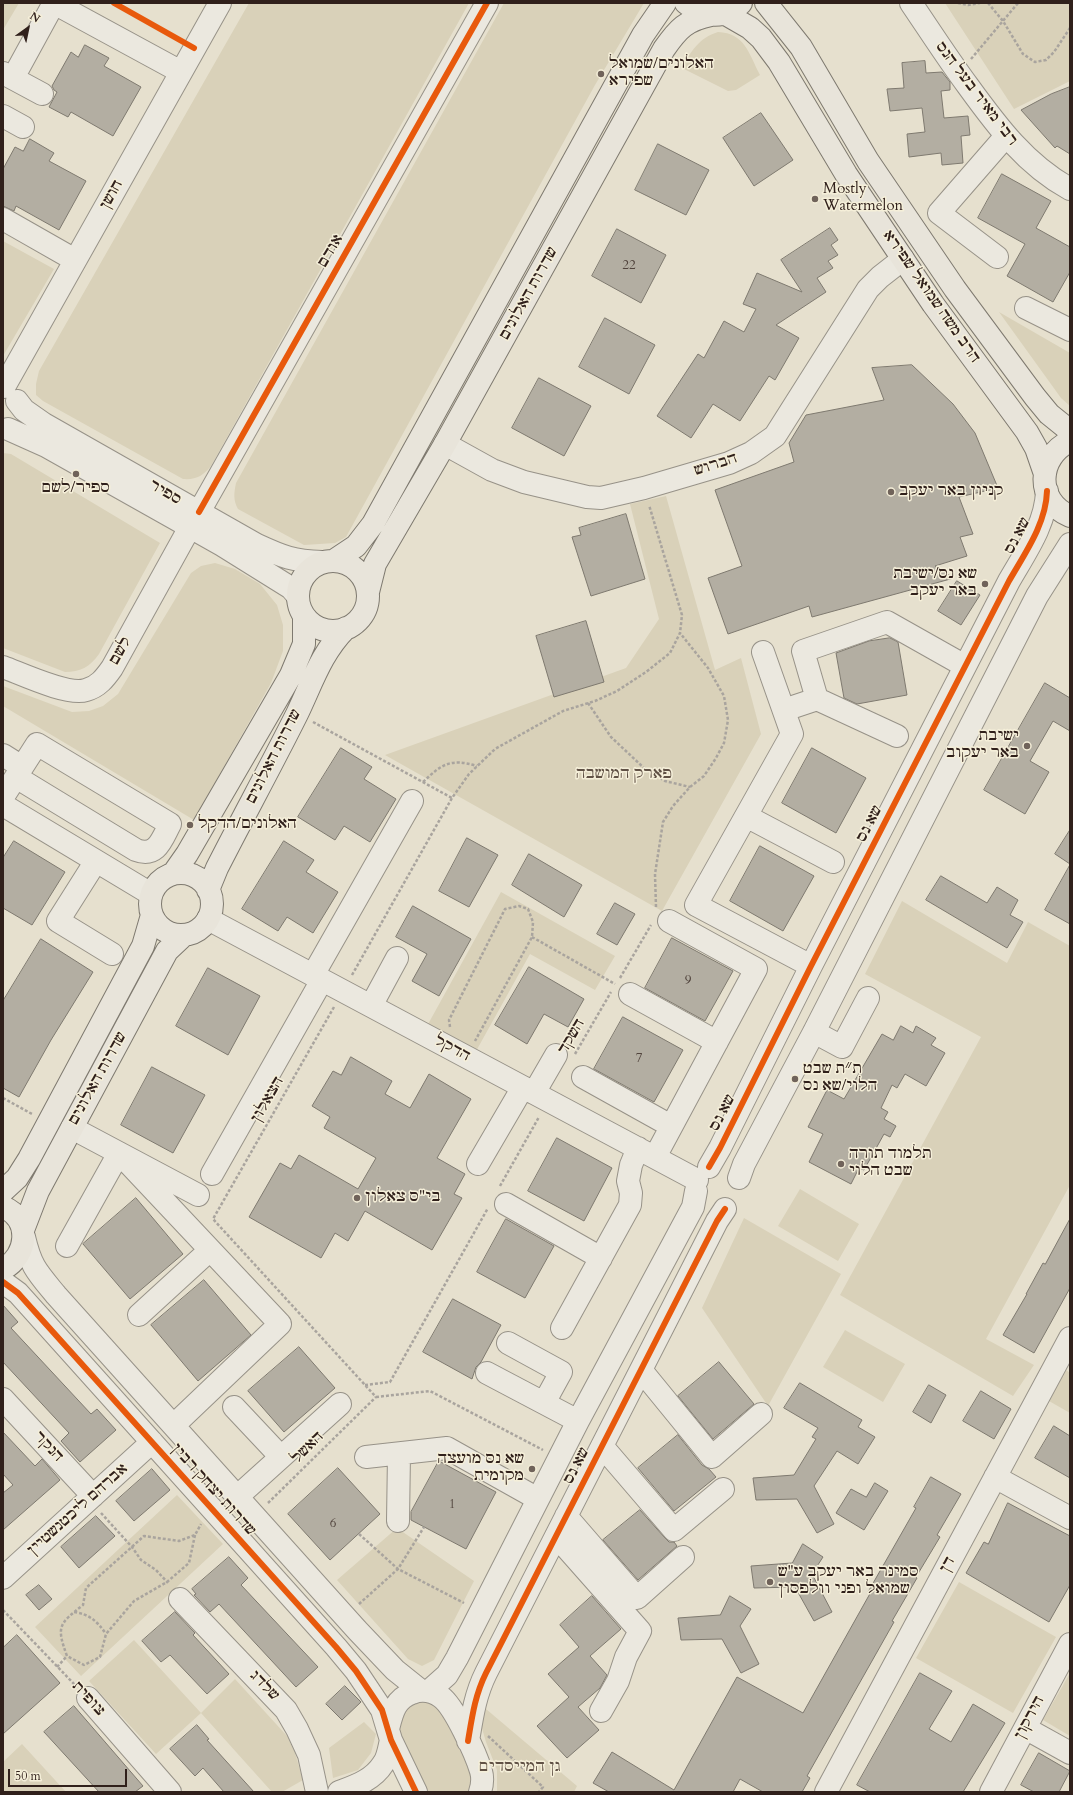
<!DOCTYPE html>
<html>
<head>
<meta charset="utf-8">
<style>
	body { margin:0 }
	#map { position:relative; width:1073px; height:1795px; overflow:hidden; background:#e6e0ce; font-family:Cardo,serif }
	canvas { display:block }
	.frame { position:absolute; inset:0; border:4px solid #30201b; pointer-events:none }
	.north { position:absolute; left:8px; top:8px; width:40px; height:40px; -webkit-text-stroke:3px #f5efd9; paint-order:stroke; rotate:33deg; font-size:11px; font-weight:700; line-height:16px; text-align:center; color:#30201b }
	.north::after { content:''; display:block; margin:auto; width:14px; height:18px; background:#30201b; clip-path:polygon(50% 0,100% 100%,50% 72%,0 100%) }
	.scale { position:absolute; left:8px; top:1769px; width:119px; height:18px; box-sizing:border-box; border:2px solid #30201b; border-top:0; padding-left:5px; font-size:12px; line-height:14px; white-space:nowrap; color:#30201b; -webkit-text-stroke:3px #f5efd9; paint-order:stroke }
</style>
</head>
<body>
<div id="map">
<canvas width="1073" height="1795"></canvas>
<div class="frame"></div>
<div class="north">N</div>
<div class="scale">50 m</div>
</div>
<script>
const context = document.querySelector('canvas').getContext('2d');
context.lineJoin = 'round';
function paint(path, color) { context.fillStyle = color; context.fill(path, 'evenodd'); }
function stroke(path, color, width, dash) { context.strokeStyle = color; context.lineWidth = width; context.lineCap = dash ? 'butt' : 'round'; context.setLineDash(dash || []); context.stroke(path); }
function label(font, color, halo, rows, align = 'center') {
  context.font = font + ' Cardo,"Frank Ruhl Libre",serif'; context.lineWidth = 3; context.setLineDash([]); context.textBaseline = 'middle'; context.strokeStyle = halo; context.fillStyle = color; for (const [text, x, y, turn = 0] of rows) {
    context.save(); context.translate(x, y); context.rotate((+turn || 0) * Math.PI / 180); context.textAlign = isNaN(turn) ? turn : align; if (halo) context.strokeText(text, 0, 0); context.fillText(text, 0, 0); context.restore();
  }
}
const green = new Path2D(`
	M 3,3 L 19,3 L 3,30 Z
	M 249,3 L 469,3 L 211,466 C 203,476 196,480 183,479 L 43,401 L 36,395 L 36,384 L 39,371 Z
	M 504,3 L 644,3 L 595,85 L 346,537 L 335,543 L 304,545 L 238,509 C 233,500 234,493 236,483 Z
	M 945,3 L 1070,3 L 1070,81 L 1014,109 Z
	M 718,32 C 745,33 749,54 760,75 L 736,90 L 728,91 L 682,68 C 691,51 699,38 718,32 Z
	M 3,241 L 54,269 L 3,356 Z
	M 999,312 L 1070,353 L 1070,406 L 1061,398 Z
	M 3,453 L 11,454 L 160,543 L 99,654 C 90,667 80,672 65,672 L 3,648 Z
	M 666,496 L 715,670 L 741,658 L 761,734 L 662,911 L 385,755 L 626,668 L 659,619 L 630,504 Z
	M 215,563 L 235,569 L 260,584 L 277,605 L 283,625 L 283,651 L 271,683 L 194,820 L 3,706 L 3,686 L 72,712 L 89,711 L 103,706 L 118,694 L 191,573 L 201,566 Z
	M 501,892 L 615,956 L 595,990 L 530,954 L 475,1053 L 427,1026 Z
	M 902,901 L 1007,963 L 1028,922 L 1070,946 L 1070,1185 L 986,1339 L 1034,1365 L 1013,1396 L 840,1295 L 981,1037 L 865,974 Z
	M 800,1189 L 859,1224 L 838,1261 L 778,1226 Z
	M 744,1218 L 841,1274 L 768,1406 L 702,1308 Z
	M 845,1330 L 905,1364 L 883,1402 L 823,1367 Z
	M 1066,1370 L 1070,1373 L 1070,1413 L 1049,1401 Z
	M 177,1495 L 223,1544 L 81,1676 L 35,1627 Z
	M 397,1528 L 474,1581 L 434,1660 L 422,1666 L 408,1659 L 337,1580 Z
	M 959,1582 L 1056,1637 L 1013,1713 L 916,1658 Z
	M 134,1640 L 201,1713 L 235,1679 L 287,1736 L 295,1753 L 303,1780 L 282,1792 L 272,1792 L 201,1713 L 156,1754 L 89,1681 Z
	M 1070,1673 L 1070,1736 L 1043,1720 Z
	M 420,1696 L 444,1711 L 473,1772 L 470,1792 L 425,1792 L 397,1736 L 399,1713 Z
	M 486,1709 L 577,1786 L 574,1792 L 497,1792 L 497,1770 L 486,1742 L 481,1725 Z
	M 364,1722 L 376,1734 L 371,1753 L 358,1770 L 333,1778 L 329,1748 Z
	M 22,1744 L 66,1792 L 3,1792 L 3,1762 Z`);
const building = new Path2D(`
	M 85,45 L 109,58 L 104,66 L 141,87 L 113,136 L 71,112 L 68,117 L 49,107 L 57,92 L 54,90 L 52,86 L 71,52 L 78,57 Z
	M 925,61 L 926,73 L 942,72 L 950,82 L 950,90 L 941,91 L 944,118 L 968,116 L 970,135 L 961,136 L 963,163 L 942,165 L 941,153 L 909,157 L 907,134 L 925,132 L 922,108 L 890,111 L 887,89 L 904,88 L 902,63 Z
	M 1070,87 L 1070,154 L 1057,146 L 1055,148 L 1021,110 L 1051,94 Z
	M 761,113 L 793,160 L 754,186 L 723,138 Z
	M 30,139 L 54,153 L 49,161 L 86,181 L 59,230 L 16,206 L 14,211 L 3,206 L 3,169 L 15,147 L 23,151 Z
	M 658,144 L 709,170 L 686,215 L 635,190 Z
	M 1002,174 L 1051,201 L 1036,228 L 1070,247 L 1070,272 L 1053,302 L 1007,276 L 1025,244 L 978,218 Z
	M 830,228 L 838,240 L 831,245 L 838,255 L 828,261 L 833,268 L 817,278 L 826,292 L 776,325 L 799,338 L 775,380 L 769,376 L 740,421 L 713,404 L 691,438 L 657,416 L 698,354 L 704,358 L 724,321 L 744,332 L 756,309 L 743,304 L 757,273 L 802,292 L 781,260 Z
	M 617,229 L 666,255 L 641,303 L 592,276 Z
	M 605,318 L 655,345 L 629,394 L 579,367 Z
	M 912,365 L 953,404 L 975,433 L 998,488 L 959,497 L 973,534 L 960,537 L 967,556 L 935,566 L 954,578 L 812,617 L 809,606 L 728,634 L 708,578 L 742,566 L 715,490 L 794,462 L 789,443 L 806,415 L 884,400 L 872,368 Z
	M 539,378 L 591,406 L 564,456 L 512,428 Z
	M 626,514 L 645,579 L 591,596 L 572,537 L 581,535 L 579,528 Z
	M 957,581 L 980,595 L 961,625 L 938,611 Z
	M 586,621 L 604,682 L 554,697 L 536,636 Z
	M 890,638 L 898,642 L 907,695 L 857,704 L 844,698 L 836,653 L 869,641 Z
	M 1045,683 L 1070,698 L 1070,731 L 1053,721 L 1030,761 L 1049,772 L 1025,814 L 984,790 Z
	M 341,748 L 372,767 L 364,779 L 396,799 L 370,842 L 344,826 L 335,840 L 298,817 Z
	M 812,748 L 866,778 L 836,833 L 782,803 Z
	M 1070,830 L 1070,864 L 1055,854 Z
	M 467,838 L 498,855 L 469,907 L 439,891 Z
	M 14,841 L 65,872 L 32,925 L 3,908 L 3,858 Z
	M 284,841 L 314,860 L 306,872 L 338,892 L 313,933 L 287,917 L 278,931 L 242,909 Z
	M 760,846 L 814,876 L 783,931 L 730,901 Z
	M 529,854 L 582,885 L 564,917 L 512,885 Z
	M 1070,865 L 1070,924 L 1045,910 Z
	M 941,876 L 987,903 L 997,887 L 1018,900 L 1010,915 L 1023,922 L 1007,948 L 926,900 Z
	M 615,903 L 635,914 L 617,945 L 597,934 Z
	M 413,906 L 471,939 L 439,996 L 412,981 L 427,954 L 396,937 Z
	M 672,938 L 733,971 L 705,1021 L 645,988 Z
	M 41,939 L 93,972 L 51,1040 L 19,1097 L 3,1088 L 3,1001 Z
	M 529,967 L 584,999 L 568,1027 L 544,1014 L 527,1044 L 495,1025 Z
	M 208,968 L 260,996 L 228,1055 L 176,1026 Z
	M 623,1017 L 683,1050 L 654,1102 L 594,1069 Z
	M 901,1026 L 913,1033 L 916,1026 L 936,1038 L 931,1045 L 945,1053 L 926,1086 L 905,1074 L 897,1088 L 892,1085 L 881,1108 L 888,1112 L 884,1119 L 896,1126 L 890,1137 L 884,1134 L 864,1170 L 859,1168 L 851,1184 L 809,1162 L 823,1134 L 808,1127 L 827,1090 L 844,1099 L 882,1034 L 893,1040 Z
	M 351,1057 L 392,1081 L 385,1094 L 410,1108 L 429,1074 L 471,1099 L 437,1158 L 465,1174 L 454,1194 L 462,1198 L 432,1250 L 365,1211 L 348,1241 L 335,1233 L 321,1258 L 249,1217 L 280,1163 L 291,1169 L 299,1155 L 358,1189 L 376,1158 L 324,1128 L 330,1117 L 312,1106 L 333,1071 L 341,1075 Z
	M 152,1067 L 205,1095 L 173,1153 L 121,1125 Z
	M 557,1138 L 612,1168 L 584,1221 L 528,1191 Z
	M 136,1198 L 183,1254 L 130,1299 L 83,1244 Z
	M 506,1219 L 554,1246 L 525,1298 L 477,1272 Z
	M 1070,1219 L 1070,1288 L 1034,1353 L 1003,1335 L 1027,1294 L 1026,1294 L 1043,1263 L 1045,1264 Z
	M 204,1280 L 251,1335 L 198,1381 L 151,1325 Z
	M 453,1299 L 501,1325 L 481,1362 L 476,1367 L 472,1379 L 423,1352 Z
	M 3,1305 L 18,1322 L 11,1328 L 91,1414 L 97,1409 L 116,1430 L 80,1462 L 61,1441 L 69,1433 L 3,1362 Z
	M 299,1347 L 335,1388 L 284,1432 L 248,1391 Z
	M 719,1362 L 754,1404 L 713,1439 L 678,1396 Z
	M 800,1383 L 862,1420 L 858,1427 L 875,1437 L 858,1464 L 837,1451 L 814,1486 L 834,1524 L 817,1533 L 797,1499 L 756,1500 L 753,1478 L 794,1475 L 816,1439 L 812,1437 L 818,1428 L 784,1408 Z
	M 929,1385 L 946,1395 L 931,1423 L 913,1412 Z
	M 981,1391 L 1011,1409 L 994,1439 L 963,1421 Z
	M 1054,1426 L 1070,1436 L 1070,1478 L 1035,1458 Z
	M 3,1432 L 35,1466 L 42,1459 L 60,1480 L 3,1530 L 3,1493 L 13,1485 L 3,1474 Z
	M 678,1435 L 702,1465 L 709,1469 L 716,1477 L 674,1511 L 638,1468 Z
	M 439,1461 L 496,1492 L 466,1549 L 411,1520 L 411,1512 Z
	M 338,1468 L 380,1514 L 330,1560 L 288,1514 Z
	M 152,1469 L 170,1490 L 134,1521 L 116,1501 Z
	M 931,1477 L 961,1494 L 937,1535 L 940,1537 L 916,1577 L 917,1578 L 892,1621 L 894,1622 L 807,1776 L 810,1778 L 802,1792 L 763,1792 L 740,1779 L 733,1792 L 609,1792 L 593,1783 L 612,1752 L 674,1790 L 737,1677 L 803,1713 L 872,1590 L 868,1592 L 916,1508 L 914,1507 Z
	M 875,1483 L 888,1491 L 864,1530 L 836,1513 L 851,1489 L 866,1497 Z
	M 1008,1503 L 1070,1536 L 1070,1585 L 1049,1622 L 966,1573 L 984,1542 L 988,1544 Z
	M 640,1510 L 665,1538 L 669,1542 L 674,1542 L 677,1546 L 638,1580 L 603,1540 Z
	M 96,1516 L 115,1536 L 79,1568 L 61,1547 Z
	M 803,1544 L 823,1557 L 812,1574 L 832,1612 L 814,1621 L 795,1587 L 754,1588 L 751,1566 L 792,1563 Z
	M 229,1557 L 248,1578 L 241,1585 L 318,1667 L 296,1687 L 219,1604 L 210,1612 L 194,1595 L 196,1594 L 192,1589 Z
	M 39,1585 L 52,1599 L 39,1610 L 26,1595 Z
	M 592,1596 L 621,1629 L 590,1656 L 607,1675 L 600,1688 L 578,1707 L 599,1730 L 567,1758 L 537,1726 L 569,1697 L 548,1674 L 579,1647 L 560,1625 Z
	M 730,1596 L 751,1609 L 740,1626 L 759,1664 L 741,1673 L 722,1639 L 681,1640 L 678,1618 L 720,1615 Z
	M 175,1612 L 195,1633 L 193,1635 L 229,1674 L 207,1694 L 170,1655 L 161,1662 L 142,1641 Z
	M 17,1635 L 60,1683 L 3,1734 L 3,1648 Z
	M 920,1673 L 952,1691 L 929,1729 L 951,1742 L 973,1704 L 1005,1723 L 963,1792 L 870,1792 L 857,1785 Z
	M 345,1686 L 361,1702 L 342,1720 L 326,1704 Z
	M 74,1706 L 143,1786 L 135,1792 L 99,1792 L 44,1732 Z
	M 197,1725 L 209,1739 L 207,1740 L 254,1792 L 224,1792 L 203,1768 L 195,1776 L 170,1749 Z
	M 1039,1753 L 1070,1771 L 1059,1792 L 1034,1792 L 1021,1785 Z`);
const path = new Path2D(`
	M 958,3 L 968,5 L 980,3
	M 988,3 L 1003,21 L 1023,54 L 1035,62 L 1046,60 L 1054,52 L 1070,28
	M 971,59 L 1018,3
	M 588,703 L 611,737 L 644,768 L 665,781 L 690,787
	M 313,722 L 452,798
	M 423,782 C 442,764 450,758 477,766
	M 656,907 L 655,874 L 663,822 L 673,806 L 690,787 L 704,776 L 716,758 L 724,743 L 728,720 L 724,696 L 708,668 L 680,633
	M 532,937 L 615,984
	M 352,975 L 452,798 L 469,774 L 495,749 L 563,711 L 595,701 L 617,691 L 646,672 L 670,653 L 680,633 L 682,615 L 649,505
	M 620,978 L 651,925
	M 334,1007 L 213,1219 L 376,1397
	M 450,1027 L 449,1020 L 505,909 L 519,906 L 528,909 L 533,922 L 532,937 L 475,1041
	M 575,1054 L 611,992
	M 3,1098 L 32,1114
	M 500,1186 L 539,1117
	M 365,1385 L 390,1382 L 488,1208
	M 376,1397 L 430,1391 L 543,1450
	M 268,1503 L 376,1397
	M 101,1513 L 132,1547 L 141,1560 L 156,1570 L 168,1583
	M 359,1534 L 398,1569 L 464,1603
	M 195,1535 L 189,1563 L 167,1582 L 134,1601 L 106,1634 L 100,1657 L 84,1665 L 67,1656 C 56,1626 59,1624 83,1605 L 86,1588 L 144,1536 L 179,1541 L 195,1535 L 201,1524
	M 359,1604 L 398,1569 L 424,1527
	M 3,1610 L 75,1685
	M 74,1612 C 89,1614 97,1621 106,1634
	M 57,1667 L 67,1656
	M 488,1736 L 543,1787 L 539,1792`);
const minor = new Path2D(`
	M 911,3 C 930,31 948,59 968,86 C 997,126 1026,165 1070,189
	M 3,73 L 42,94
	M 13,78 L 54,3 L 181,72
	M 3,116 L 23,127
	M 3,219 L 75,260
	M 997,257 L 939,213 L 1006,136
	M 1026,308 L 1070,330
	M 4,387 L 220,3
	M 17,401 L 24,410 L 44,424 L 257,545 C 283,557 293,561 322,562
	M 8,429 L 46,446 L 222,545 L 291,588 L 297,595
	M 445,444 L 492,470 L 524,482 L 587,497 L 601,498 L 644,488 L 729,463 L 751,453 L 775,436 L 868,289 L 880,277 L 903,259
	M 199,512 L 487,3
	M 763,652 L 792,734 L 696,905 L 811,966
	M 3,667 C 22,674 68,696 86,690 C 98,687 105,678 112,668 L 190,527
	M 817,699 L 897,736
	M 784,710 L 817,699 L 803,651 L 887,622 L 965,666
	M 3,755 L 22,767
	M 3,797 L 37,744 L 170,824 C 162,839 157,858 136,850 L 16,777
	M 3,805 L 151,894
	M 746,816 L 833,862
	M 96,861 L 58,921 L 112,954
	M 208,919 L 697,1180
	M 313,975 L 412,801
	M 630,994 L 717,1042
	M 371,1006 L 397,958
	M 814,1032 L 842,1047 L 868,998
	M 583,1077 L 671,1126
	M 534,1093 L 556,1055
	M 72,1128 L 198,1195
	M 655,1157 L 756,969 L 669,921
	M 478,1164 L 523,1087
	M 709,1167 L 720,1148 L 811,966 L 1009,581 C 1025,553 1046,524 1047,491
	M 212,1174 L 322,980
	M 739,1178 L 744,1164 L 814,1032 L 1037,596 L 1070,544
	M 506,1204 L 601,1258
	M 24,1237 C 31,1267 37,1272 56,1295 L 357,1630 L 395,1670 L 420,1690
	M 67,1246 L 119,1153 L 280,1324 L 174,1425
	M 3,1282 L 18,1293 L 336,1647 L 356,1671 L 382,1710 L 391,1740 L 416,1792
	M 139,1315 L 210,1250
	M 562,1328 L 630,1205 L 631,1193 L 628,1181 L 631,1165 L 638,1148
	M 508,1343 L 561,1372 L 544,1403
	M 641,1370 L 712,1457 L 761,1414
	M 487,1373 L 578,1421
	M 3,1399 L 93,1496
	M 234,1407 L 281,1457
	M 602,1446 L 674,1530 L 723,1489
	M 366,1457 L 447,1448 L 538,1499
	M 995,1477 L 1070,1518
	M 238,1496 L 340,1404
	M 566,1516 L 637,1598 L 683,1557
	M 398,1521 L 399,1454
	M 556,1536 L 640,1631 L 626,1657 L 618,1681 L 601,1711
	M 3,1578 L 152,1442
	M 180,1599 L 286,1710 L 297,1729 L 309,1755 L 317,1792
	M 429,1691 L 447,1675 L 457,1658 L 578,1421 L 693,1207 L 696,1191
	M 88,1698 L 170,1792
	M 1025,1728 L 1070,1753
	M 388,1729 C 392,1713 395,1699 412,1693 C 422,1689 431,1690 441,1697 C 454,1706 476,1754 481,1771 C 483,1778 482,1786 480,1792
	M 468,1741 C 472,1717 475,1695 486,1673 L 717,1221 L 725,1209
	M 339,1792 C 355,1786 373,1780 383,1764 C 388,1758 389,1748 391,1740
	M 826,1792 L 1070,1338
	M 991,1792 L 1070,1644`);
const major = new Path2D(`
	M 686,3 C 702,17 725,20 741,3
	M 766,3 L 801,47 L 868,161 L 955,289 L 1035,397 L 1049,414 L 1070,431
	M 724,13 L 750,28 L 761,38 L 779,62 L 846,174 L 933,304 L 1027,432 L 1036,448 L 1045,474
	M 1070,441 C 1037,457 1035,501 1070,516
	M 335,560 L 356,546 L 373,524 L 643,35 L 665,3
	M298 596a35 35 0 1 1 70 0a35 35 0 1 1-70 0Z
	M 368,592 L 375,564 L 445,444 L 664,49 C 678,29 686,20 711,15
	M150 904a31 31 0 1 1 62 0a31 31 0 1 1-62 0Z
	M 173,874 L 187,854 L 291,675 L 304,644 L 304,617
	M 208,890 L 217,868 C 243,817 271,766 297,714 C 312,683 321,653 346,628
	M 3,1191 L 17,1178 L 29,1159 L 143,946 L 152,915
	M 3,1207 C 32,1219 28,1256 3,1269
	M 23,1230 L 38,1191 L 167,951 L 184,935`);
const cycleway = new Path2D(`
	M 114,3 L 194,48
	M 199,512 L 487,3
	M 709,1167 L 720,1148 L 811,966 L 1009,581 C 1025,553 1046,524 1047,491
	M 3,1282 L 18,1293 L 336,1647 L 356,1671 L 382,1710 L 391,1740 L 416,1792
	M 468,1741 C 472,1717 475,1695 486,1673 L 717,1221 L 725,1209`);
const markers = [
	[601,74,4,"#70635a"],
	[815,199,4,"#70635a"],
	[76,474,4,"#70635a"],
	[891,492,4,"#70635a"],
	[985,584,4,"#70635a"],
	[1027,746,4,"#70635a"],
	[190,825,4,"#70635a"],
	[795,1079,4,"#70635a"],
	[841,1164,4,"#70635a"],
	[357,1198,4,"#70635a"],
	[532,1469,4,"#70635a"],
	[770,1582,4,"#70635a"]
];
const numberNames = [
	["22",629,266],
	["9",688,981],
	["7",639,1059],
	["1",452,1505],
	["6",333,1524]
];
const poiNames = [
	["האלונים/שמואל",609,65],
	["שפירא",609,82],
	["Mostly",823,190],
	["Watermelon",823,207],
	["ספיר/לשם",76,489,"center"],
	["קניון באר יעקב",899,492],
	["שא נס/ישיבת",977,575,"right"],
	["באר יעקב",977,592,"right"],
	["ישיבת",1019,737,"right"],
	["באר יעקוב",1019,754,"right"],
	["האלונים/הדקל",198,825],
	["ת״ת שבט",803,1070],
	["הלוי/שא נס",803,1087],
	["תלמוד תורה",849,1155],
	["שבט הלוי",849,1172],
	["בי\"ס צאלון",365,1198],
	["שא נס מועצה",524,1460,"right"],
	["מקומית",524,1477,"right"],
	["סמינר באר יעקב ע\"ש",778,1573],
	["שמואל ופני וולפסון",778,1590]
];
const streetNames = [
	["רבי מאיר בעל הנס",976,94,53],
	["חושן",112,195,-61],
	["אודם",331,251,-60],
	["שדרות האלונים",529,294,-61],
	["הרב משה שמואל שפירא",931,297,55],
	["הברוש",716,465,-18],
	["ספיר",165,493,30],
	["שא נס",1018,536,-63],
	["לשם",121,651,-61],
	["שדרות האלונים",274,757,-63],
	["שא נס",870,824,-63],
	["השקד",572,1037,-60],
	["הדקל",452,1049,28],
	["שדרות האלונים",98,1079,-61],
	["הצאלון",268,1100,-60],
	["שא נס",723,1113,-63],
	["הנקר",48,1447,47],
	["האשל",308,1448,-45],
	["שא נס",577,1466,-63],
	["שדרות יצחק רבין",213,1490,48],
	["אברהם ליכטנשטיין",78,1510,-42],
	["דן",948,1565,-62],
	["שלדג",264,1686,46],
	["צופית",88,1699,47],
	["הירקון",1030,1718,-62]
];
const parkNames = [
	["פארק המושבה",624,775],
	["גן המייסדים",520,1768]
];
paint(green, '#d9d1b9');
paint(building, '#b3aea2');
stroke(building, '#7e796f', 1);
stroke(minor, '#979288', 24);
stroke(major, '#7e796f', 24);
stroke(path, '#a9a49e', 2.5, [3, 2]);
stroke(minor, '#ebe8df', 22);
stroke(major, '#e8e4da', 22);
stroke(cycleway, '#e8590c', 6);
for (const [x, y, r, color] of markers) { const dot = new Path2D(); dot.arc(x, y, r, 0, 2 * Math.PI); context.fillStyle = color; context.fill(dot); stroke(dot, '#f5efd9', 1.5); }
label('13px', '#51443d', null, numberNames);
label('15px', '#30201b', '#f5efd9', poiNames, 'left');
label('15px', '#30201b', '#f5efd9', streetNames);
label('italic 15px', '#605145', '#f5efd9', parkNames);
</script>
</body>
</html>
